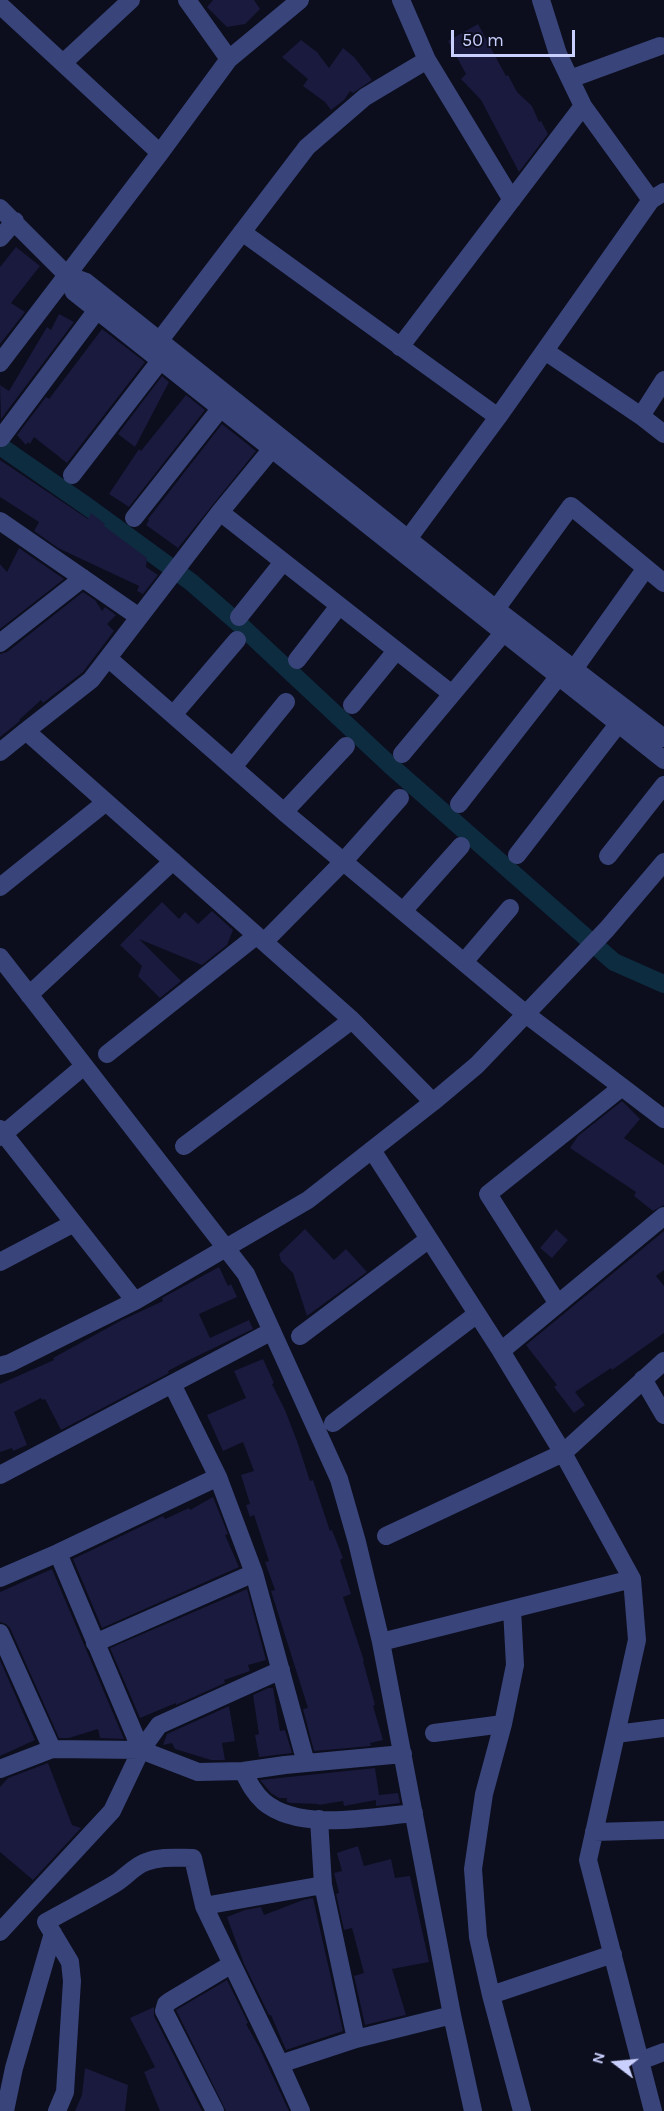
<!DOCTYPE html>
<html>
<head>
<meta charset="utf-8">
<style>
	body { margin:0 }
	#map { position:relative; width:664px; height:2111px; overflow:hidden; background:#0c0d1d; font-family:Karla,sans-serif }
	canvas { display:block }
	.north { position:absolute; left:586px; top:2033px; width:60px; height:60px; -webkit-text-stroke:4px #0c0d1d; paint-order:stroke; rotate:286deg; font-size:16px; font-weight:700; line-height:24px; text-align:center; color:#cad0fd }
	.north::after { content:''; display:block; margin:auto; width:21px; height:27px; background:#cad0fd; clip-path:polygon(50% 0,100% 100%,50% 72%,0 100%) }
	.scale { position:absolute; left:451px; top:30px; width:124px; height:27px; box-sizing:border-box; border:3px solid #cad0fd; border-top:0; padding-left:8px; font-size:18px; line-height:21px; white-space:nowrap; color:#cad0fd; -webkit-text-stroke:4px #0c0d1d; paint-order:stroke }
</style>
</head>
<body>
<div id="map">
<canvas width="664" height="2111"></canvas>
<div class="north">N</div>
<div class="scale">50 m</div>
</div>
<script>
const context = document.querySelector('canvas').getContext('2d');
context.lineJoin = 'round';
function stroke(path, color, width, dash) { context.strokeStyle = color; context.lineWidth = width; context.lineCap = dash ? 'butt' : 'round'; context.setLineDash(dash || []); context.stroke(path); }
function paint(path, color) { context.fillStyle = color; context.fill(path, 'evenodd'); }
const canal = new Path2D(`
	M 0,446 L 88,507 L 191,582 L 237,622 L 391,766 L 614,962 L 664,984`);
const building = new Path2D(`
	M 213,0 L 254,0 L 260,9 L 245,24 L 227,27 L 207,7 Z
	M 478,24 L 506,76 L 508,75 L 517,92 L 532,106 L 539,122 L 541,121 L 548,134 L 519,172 L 481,100 L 461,79 L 466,74 L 448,41 Z
	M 301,40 L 317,52 L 329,68 L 343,48 L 354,57 L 372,80 L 353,93 L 350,91 L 344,100 L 331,110 L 325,102 L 303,86 L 308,79 L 282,57 Z
	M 16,247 L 40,266 L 11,303 L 25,312 L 0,344 L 0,267 Z
	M 59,314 L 74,322 L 1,419 L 0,385 L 9,391 L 47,327 L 51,330 Z
	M 102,329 L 145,362 L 67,463 L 34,437 L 30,444 L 28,442 L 26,445 L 17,435 L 46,397 L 49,399 Z
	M 162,376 L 169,382 L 135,447 L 118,434 Z
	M 186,395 L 205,410 L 129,507 L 109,494 L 139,449 L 141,451 Z
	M 222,424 L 256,451 L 178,548 L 146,525 L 149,520 L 148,519 Z
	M 0,460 L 88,519 L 91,513 L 105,524 L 104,526 L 147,558 L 146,567 L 158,575 L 143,594 L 137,591 L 139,586 L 58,548 L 34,531 L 39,522 L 0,497 Z
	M 19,548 L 64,579 L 0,629 L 0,564 L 7,572 Z
	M 83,592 L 95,600 L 102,611 L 105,607 L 116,615 L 107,624 L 114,631 L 83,672 L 43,703 L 41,700 L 19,720 L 20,721 L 0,737 L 0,654 L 7,652 Z
	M 162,902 L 179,919 L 185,912 L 198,924 L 212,911 L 233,930 L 227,945 L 202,965 L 139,939 L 181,981 L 160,998 L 138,976 L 142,966 L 120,945 Z
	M 622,1101 L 640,1119 L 624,1138 L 664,1165 L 664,1205 L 653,1211 L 634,1196 L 636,1192 L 570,1148 L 578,1136 Z
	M 305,1229 L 334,1260 L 346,1249 L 367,1272 L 307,1316 L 293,1273 L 281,1261 L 279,1254 Z
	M 556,1229 L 568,1240 L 552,1258 L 540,1248 Z
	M 664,1231 L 664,1270 L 656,1276 L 664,1286 L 664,1333 L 612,1370 L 611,1368 L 575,1392 L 585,1405 L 574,1413 L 554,1387 L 557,1385 L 526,1345 Z
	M 219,1267 L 228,1286 L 231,1284 L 237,1297 L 199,1314 L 210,1338 L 249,1320 L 253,1329 L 185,1362 L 168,1371 L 169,1373 L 61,1430 L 45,1399 L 42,1400 L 41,1398 L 14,1412 L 27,1445 L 13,1451 L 12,1448 L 0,1452 L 0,1384 L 54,1360 L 53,1358 L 122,1320 L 163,1301 L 162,1298 Z
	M 263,1359 L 274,1383 L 272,1384 L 285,1410 L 297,1441 L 310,1481 L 313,1480 L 330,1531 L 332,1530 L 343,1558 L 340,1560 L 351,1594 L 343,1597 L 364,1661 L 363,1661 L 371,1690 L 375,1705 L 373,1706 L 383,1740 L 370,1743 L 371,1746 L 314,1751 L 303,1709 L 308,1708 L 271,1591 L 275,1590 L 265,1562 L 269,1561 L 254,1515 L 250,1517 L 246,1505 L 250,1504 L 241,1475 L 254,1471 L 243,1442 L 223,1451 L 207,1415 L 246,1398 L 234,1371 Z
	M 213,1497 L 228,1534 L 225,1535 L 239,1567 L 102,1628 L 73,1559 L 163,1516 L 165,1519 L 189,1508 L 190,1510 Z
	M 52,1569 L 85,1647 L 124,1739 L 100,1738 L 98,1729 L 69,1738 L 59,1738 L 10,1628 L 6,1624 L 0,1622 L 0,1592 Z
	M 247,1589 L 266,1660 L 248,1665 L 250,1671 L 224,1680 L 225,1683 L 176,1705 L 176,1703 L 140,1718 L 110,1648 Z
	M 0,1660 L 35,1740 L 0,1756 Z
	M 268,1688 L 273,1688 L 280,1731 L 285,1730 L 292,1753 L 259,1757 L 255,1735 L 259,1734 L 253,1695 Z
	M 229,1706 L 235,1741 L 222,1743 L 225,1760 L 211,1760 L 175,1749 L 172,1743 L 163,1745 L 167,1734 Z
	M 48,1763 L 72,1825 L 81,1828 L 33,1880 L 0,1852 L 0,1787 L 8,1778 Z
	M 375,1768 L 379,1795 L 398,1793 L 400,1803 L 376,1806 L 376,1800 L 344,1806 L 343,1801 L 319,1805 L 318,1804 L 291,1803 L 287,1802 L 287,1798 L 279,1798 L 271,1793 L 260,1780 Z
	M 358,1846 L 364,1866 L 391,1859 L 395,1878 L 410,1876 L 429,1962 L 392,1969 L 406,2015 L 365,2025 L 354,1976 L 364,1973 L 352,1928 L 344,1930 L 336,1894 L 339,1893 L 334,1873 L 342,1871 L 337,1853 Z
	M 313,1898 L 343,2031 L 286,2050 L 271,2015 L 269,2015 L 244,1964 L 227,1917 L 245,1910 L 261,1907 L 264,1915 L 303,1900 Z
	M 227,1980 L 248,2023 L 246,2024 L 259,2047 L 289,2111 L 226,2111 L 176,2010 Z
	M 154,2007 L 154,2016 L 202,2111 L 160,2111 L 144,2072 L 155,2067 L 130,2018 Z
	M 85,2068 L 128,2085 L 125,2111 L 75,2111 L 82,2095 Z`);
const minor = new Path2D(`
	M 541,0 L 558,54 L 583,106 L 651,200
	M 0,5 L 160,153
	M 229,59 L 300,0
	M 427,60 L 512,200
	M 63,63 L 131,0
	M 570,79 L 660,46
	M 0,208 L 67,275 L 74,292 L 664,760
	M 242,232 L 498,417 L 651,200 L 664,192
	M 0,238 L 15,221
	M 67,275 L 86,282 L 496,609 L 664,738
	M 160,340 L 307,147 L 365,97 L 427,60 L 401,0
	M 400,347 L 583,106
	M 545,351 L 641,416 L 664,380
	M 0,363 L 160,153 L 229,59 L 187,0
	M 641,416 L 664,434
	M 1,438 L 97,310
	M 72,475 L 160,361
	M 220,512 L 452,694
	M 134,518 L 220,409
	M 0,521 L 139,617
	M 408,539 L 498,417
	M 496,609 L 571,506 L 664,583
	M 239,617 L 283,562
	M 0,643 L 83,578
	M 108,658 L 284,812
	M 297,660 L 339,606
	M 574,669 L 646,568
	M 352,705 L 396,651
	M 173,715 L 237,640
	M 26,731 L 91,680 L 220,512 L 271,450
	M 346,746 L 284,812 L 527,1015 L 622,1087
	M 0,752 L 26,731 L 352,1020
	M 402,754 L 504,632
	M 233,767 L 286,702
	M 459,804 L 559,676
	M 517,855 L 619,723
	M 608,856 L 664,785
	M 0,887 L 106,802
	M 403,911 L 461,846
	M 264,942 L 343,862 L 400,798
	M 0,957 L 246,1274 L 339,1479 L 357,1542 L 381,1642 L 452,2015 L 473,2111
	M 464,962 L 510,908
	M 29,995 L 173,861
	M 107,1054 L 256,936
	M 0,1129 L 135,1301
	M 0,1137 L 84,1066
	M 184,1146 L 352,1020 L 433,1102
	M 372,1150 L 501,1351 L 563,1453 L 386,1536
	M 0,1262 L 74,1223
	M 558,1304 L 488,1194 L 622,1087 L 664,1119
	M 300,1336 L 429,1239
	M 501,1351 L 664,1216
	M 0,1366 L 10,1363 L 135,1301 L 308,1200 L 433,1102 L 477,1065 L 607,929 L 664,862
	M 643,1379 L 664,1415
	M 172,1384 L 218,1477 L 254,1573 L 306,1763
	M 333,1423 L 477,1314
	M 0,1475 L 272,1331
	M 58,1553 L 141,1750
	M 0,1578 L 58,1553 L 218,1477
	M 632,1579 L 637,1640 L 588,1860 L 653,2111
	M 0,1633 L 52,1749
	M 381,1642 L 632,1579 L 563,1453 L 664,1361
	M 95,1643 L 254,1573
	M 434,1733 L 503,1724
	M 616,1734 L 664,1728
	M 0,1769 L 52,1749 L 141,1750 L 198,1772 L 243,1771 L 285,1765 L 403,1754
	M 243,1771 C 249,1783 254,1793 264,1802 C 300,1832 371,1817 414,1813
	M 319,1819 L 323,1885 L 356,2039
	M 594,1832 L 664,1830
	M 204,1906 L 323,1885
	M 0,1932 L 112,1811 L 141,1750 L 159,1725 L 281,1670
	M 491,1995 L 478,1937 L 473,1869 L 484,1794 L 503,1724 L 515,1665 L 512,1609
	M 640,2061 L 664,2052
	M 280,2064 L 356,2039 L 452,2015
	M 5,2111 L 14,2068 L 53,1933
	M 57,2111 L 65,2092 L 72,1981 L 70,1962 L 46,1922 C 69,1909 93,1897 116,1883 C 127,1876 134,1866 146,1862 C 161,1856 177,1858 193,1858 L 204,1906 L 280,2064 L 301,2111
	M 215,2111 L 164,2011 L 166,2004 L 170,2001 L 232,1964
	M 522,2111 L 491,1995 L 613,1954`);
stroke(canal, '#0d2c40', 18);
paint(building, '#191a3d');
stroke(minor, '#39457a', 18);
</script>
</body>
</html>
